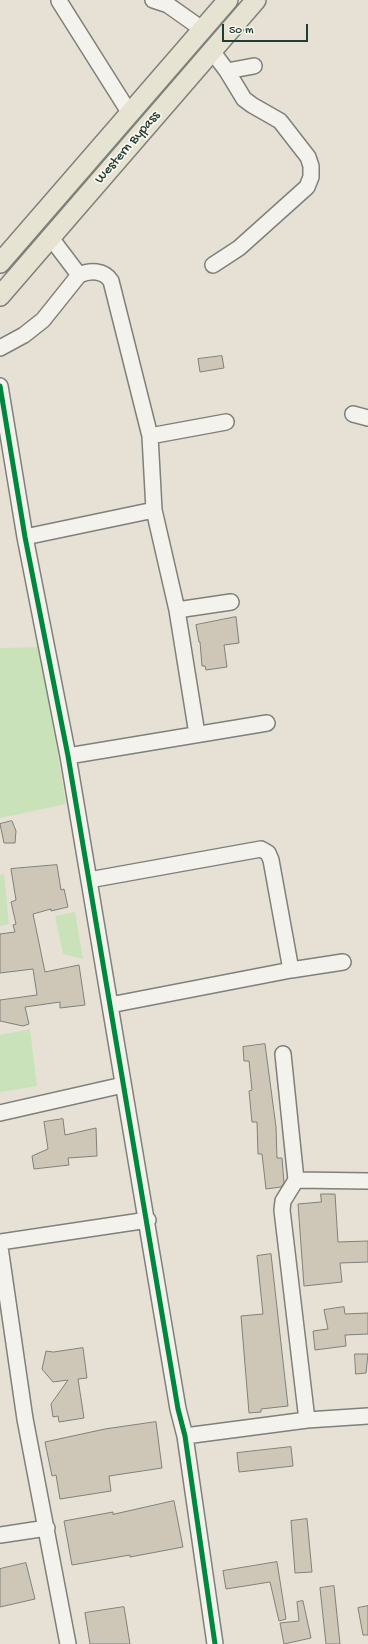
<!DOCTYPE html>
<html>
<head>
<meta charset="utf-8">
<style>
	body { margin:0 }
	#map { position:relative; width:368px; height:1644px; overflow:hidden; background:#e7e1d5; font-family:"Gochi Hand",sans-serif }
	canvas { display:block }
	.scale { position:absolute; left:222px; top:24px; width:86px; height:18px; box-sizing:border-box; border:2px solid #1f3d34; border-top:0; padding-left:5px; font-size:12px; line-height:14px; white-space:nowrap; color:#1f3d34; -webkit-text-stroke:3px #fbf7ec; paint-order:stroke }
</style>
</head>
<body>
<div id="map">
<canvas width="368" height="1644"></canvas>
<div class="scale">50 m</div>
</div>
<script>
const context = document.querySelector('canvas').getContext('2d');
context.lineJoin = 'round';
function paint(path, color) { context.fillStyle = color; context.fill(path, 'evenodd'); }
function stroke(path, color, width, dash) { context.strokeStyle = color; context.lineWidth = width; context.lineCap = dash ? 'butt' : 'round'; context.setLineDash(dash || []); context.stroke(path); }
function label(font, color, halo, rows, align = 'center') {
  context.font = font + ' "Gochi Hand",sans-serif'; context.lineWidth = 3.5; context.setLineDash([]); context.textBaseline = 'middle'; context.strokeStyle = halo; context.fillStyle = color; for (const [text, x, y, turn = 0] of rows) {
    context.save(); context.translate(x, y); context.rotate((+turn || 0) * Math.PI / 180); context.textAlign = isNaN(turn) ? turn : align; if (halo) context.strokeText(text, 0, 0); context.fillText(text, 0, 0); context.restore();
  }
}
const green = new Path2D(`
	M 40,647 L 66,804 L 0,818 L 0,648 Z
	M 4,874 L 9,924 L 0,926 L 0,875 Z
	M 75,912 L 83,959 L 63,954 L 55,916 Z
	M 30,1029 L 37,1086 L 0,1092 L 0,1035 Z`);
const building = new Path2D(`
	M 222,356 L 224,368 L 200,372 L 198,359 Z
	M 236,617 L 239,643 L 224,645 L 227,667 L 206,670 L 205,666 L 202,666 L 200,642 L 199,642 L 196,625 Z
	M 12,821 L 16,831 L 15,843 L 4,843 L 0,824 Z
	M 57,865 L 61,890 L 64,889 L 68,907 L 51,911 L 51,909 L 33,914 L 45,972 L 79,965 L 85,1005 L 60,1008 L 60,1002 L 25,1007 L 29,1024 L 23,1026 L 0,1021 L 0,1000 L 37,995 L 33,969 L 0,973 L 0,934 L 15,932 L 13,925 L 16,924 L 11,902 L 16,900 L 11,869 Z
	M 265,1044 L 276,1127 L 277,1158 L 282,1158 L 284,1183 L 281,1187 L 266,1189 L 262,1154 L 258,1154 L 257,1122 L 252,1122 L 249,1091 L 252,1090 L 249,1061 L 244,1061 L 243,1047 Z
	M 63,1119 L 65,1135 L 96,1128 L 97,1156 L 68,1158 L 69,1165 L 34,1169 L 32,1156 L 48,1149 L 44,1122 Z
	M 321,1194 L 335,1194 L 338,1242 L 368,1241 L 368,1262 L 340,1263 L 342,1282 L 304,1286 L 298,1204 L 321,1202 Z
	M 271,1254 L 288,1406 L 261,1409 L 261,1412 L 249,1413 L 241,1316 L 263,1314 L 257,1256 Z
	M 344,1307 L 345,1314 L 368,1313 L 368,1334 L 345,1335 L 346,1346 L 315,1350 L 313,1331 L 328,1329 L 324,1310 Z
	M 83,1348 L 87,1378 L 78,1379 L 84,1418 L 59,1422 L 58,1416 L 53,1417 L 51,1404 L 68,1380 L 53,1382 L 42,1369 L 46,1351 L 53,1352 Z
	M 355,1354 L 368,1354 L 366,1373 L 356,1374 Z
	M 156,1422 L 162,1468 L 109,1476 L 111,1491 L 60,1499 L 56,1475 L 52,1476 L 45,1442 L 105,1429 Z
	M 291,1447 L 293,1466 L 239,1472 L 237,1453 Z
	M 174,1501 L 183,1547 L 130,1557 L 130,1555 L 72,1565 L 64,1521 L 113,1512 L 113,1514 Z
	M 307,1519 L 312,1572 L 295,1573 L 291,1521 Z
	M 277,1562 L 286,1619 L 279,1621 L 270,1582 L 226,1589 L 223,1571 Z
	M 26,1563 L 35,1599 L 0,1607 L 0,1569 Z
	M 334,1586 L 340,1644 L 326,1644 L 320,1588 Z
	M 303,1601 L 311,1638 L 284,1644 L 280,1623 L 299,1621 L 297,1602 Z
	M 368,1606 L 368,1635 L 363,1635 L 358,1608 Z
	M 124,1607 L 130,1644 L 90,1644 L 85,1613 Z`);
const minor = new Path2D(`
	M 153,0 L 168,5 L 202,29
	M 59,1 L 129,112
	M 212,51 L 227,71 L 244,99 L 252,105 L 280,121 L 308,157 L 311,166 L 311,177 L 307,187 L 239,248 L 213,265
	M 227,71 L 254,66
	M 51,238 L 79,275
	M 0,348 L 24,335 L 43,320 L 79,275 C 90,270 104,270 111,281 L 150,436 L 154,510 L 177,610 L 231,602
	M 0,386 L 25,537 L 68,756 L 178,1409 L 185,1436 L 215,1644
	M 353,414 L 368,418
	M 150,436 L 226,422
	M 25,537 L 154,510
	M 177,610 L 197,734
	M 68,756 L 267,723
	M 89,880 L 261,849 L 268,853 L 271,860 L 291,970 L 110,1005
	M 291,970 L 343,962
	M 283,1054 L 296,1180 L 283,1201 L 282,1210 L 307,1420
	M 0,1113 L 123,1085
	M 296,1180 L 368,1181
	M 0,1242 L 148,1220
	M 0,1247 L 25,1419 L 68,1644
	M 185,1436 L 307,1420 L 368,1416
	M 0,1535 L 47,1528`);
const major = new Path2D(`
	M 0,263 L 228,0
	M 0,296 L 256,0`);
const cycleway = new Path2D(`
	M 0,386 L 25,537 L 68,756 L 178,1409 L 185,1436 L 215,1644`);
const streetNames = [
	["Western Bypass",128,148,-49]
];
paint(green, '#cae2b9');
paint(building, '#cec7b8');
stroke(building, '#7e817a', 1);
stroke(minor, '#7e817a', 18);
stroke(major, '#7e817a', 22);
stroke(minor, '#f4f2ed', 15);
stroke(major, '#e7e3d3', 19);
stroke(cycleway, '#00873e', 5);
label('14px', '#1f3d34', '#fbf7ec', streetNames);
</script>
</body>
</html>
